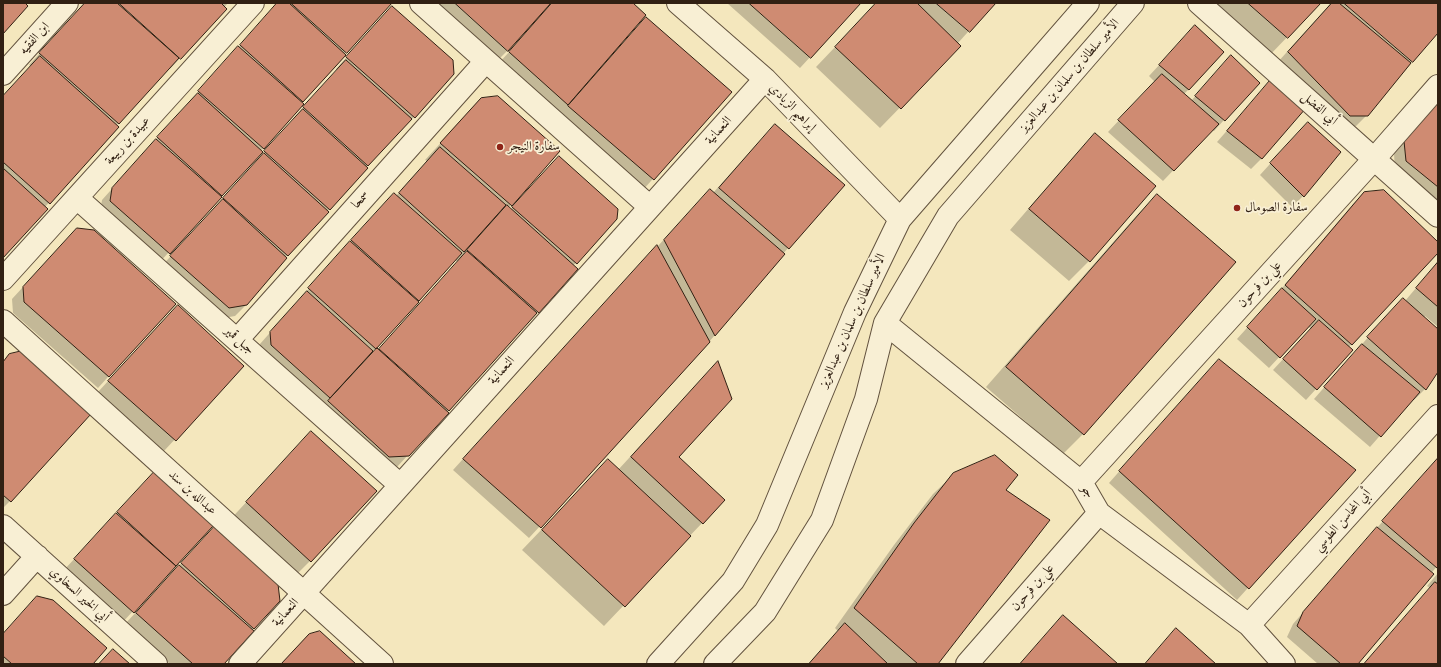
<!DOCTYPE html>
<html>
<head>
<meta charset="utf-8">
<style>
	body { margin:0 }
	#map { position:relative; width:1441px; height:667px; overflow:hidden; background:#f4e7bd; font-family:"IM FELL Double Pica",serif }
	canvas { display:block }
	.frame { position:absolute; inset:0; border:4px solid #312013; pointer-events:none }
</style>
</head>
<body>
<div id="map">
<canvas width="1441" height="667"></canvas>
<div class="frame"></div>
</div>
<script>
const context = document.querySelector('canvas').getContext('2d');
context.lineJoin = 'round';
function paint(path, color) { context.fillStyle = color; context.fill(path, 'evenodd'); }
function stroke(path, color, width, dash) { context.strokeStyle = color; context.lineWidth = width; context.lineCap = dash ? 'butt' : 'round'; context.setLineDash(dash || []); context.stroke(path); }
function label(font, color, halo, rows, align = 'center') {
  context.font = font + ' "IM FELL Double Pica",Amiri,serif'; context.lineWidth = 3.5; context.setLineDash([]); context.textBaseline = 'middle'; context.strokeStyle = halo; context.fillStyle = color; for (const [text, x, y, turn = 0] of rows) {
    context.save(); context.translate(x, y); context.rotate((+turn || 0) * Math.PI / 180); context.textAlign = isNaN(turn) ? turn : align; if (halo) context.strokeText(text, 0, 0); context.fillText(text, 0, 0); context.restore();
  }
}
const shadow = new Path2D(`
	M 85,3 L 228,3 L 180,58 L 170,69 L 168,68 L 116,126 L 118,127 L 45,207 L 3,257 L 3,97 L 31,66 L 29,65 Z
	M 278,3 L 391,3 L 301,103 L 303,104 L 261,151 L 261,152 L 158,264 L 100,212 L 102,200 Z
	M 432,3 L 632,3 L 619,45 L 620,46 L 636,29 L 731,92 L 642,191 L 498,64 L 511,50 L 510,48 L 497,61 Z
	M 727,3 L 860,3 L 800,68 Z
	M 877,3 L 994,3 L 958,43 L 960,46 L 880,128 L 816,67 Z
	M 1211,3 L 1320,3 L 1267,58 Z
	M 1331,3 L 1438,3 L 1438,32 L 1367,115 L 1356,126 L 1339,127 L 1277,63 Z
	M 392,7 L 453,74 L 414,117 L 403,127 L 366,167 L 367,168 L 285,258 L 247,304 L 235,316 L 218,319 L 160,268 L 255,163 L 294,120 L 293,119 L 337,70 L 336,69 Z
	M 1185,37 L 1189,89 L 1184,94 L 1191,101 L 1220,68 L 1224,120 L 1214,131 L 1212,130 L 1163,181 L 1108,132 L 1155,82 L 1149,76 Z
	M 1273,78 L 1262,158 L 1251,169 L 1217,142 Z
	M 481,99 L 559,152 L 508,208 L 510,210 L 548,168 L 616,219 L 573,266 L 577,269 L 538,312 L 527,323 L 408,455 L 397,467 L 378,467 L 261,356 L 260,344 L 383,205 L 394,194 L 396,196 L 427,161 L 425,160 ZM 455,260 L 458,262 L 378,350 L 374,353 L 373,351 Z
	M 1438,102 L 1438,207 L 1395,172 L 1394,153 Z
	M 775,126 L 788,248 L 709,342 L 529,538 L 453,470 L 646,257 L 657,247 L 710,190 L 713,193 L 755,146 Z
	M 1095,134 L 1089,261 L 1069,281 L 1010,230 L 1075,155 Z
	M 1297,134 L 1303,196 L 1292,207 L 1260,175 Z
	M 1364,193 L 1438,243 L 1438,251 L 1348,348 L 1316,389 L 1306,400 L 1273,370 L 1311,329 L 1308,326 L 1269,368 L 1237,339 L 1272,300 L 1353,204 Z
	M 1157,195 L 1083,434 L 1063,454 L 986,387 L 1137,215 Z
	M 66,240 L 174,304 L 98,388 L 13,313 L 12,299 Z
	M 1438,262 L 1438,327 L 1425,316 L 1424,318 L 1438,330 L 1438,370 L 1425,389 L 1414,400 L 1413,398 L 1370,447 L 1314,399 L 1392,310 L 1403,299 L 1405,301 Z
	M 167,317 L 243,366 L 164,451 L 98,392 Z
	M 3,362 L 10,501 L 3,508 Z
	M 717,363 L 678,457 L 724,500 L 604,626 L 522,550 L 608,460 L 618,470 L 698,383 Z
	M 1208,371 L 1355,470 L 1237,600 L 1109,483 Z
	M 311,432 L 310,561 L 290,581 L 227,523 Z
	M 1438,458 L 1438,565 L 1357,664 L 1318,664 L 1287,637 L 1293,624 Z
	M 155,472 L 211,526 L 122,623 L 64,570 Z
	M 954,474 L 1005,490 L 937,664 L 808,664 L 838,631 L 835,628 L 894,545 L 933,494 Z
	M 214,528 L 279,600 L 223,664 L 170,664 L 125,624 Z
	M 1438,573 L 1438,664 L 1364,664 L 1430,588 L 1427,586 Z
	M 1063,616 L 1117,664 L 1020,664 Z
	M 3,635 L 91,664 L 3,664 Z`);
const building = new Path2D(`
	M 3,3 L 25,3 L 28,6 L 3,34 Z
	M 85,3 L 117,3 L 179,58 L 119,124 L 39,53 Z
	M 119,3 L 221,3 L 227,9 L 181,59 Z
	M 277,3 L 289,3 L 346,55 L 303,102 L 240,45 Z
	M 291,3 L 392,3 L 347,53 Z
	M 455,3 L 551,3 L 508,51 Z
	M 552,3 L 633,3 L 646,15 L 568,105 L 509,52 Z
	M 749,3 L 861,3 L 811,58 Z
	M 876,3 L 917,3 L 961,46 L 901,109 L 835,47 Z
	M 936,3 L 996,3 L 970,32 Z
	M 1248,3 L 1321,3 L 1288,38 Z
	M 1332,3 L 1339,3 L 1411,63 L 1368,116 L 1350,116 L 1288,52 Z
	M 1344,3 L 1438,3 L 1438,33 L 1413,62 Z
	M 392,6 L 453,60 L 454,74 L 415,118 L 346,57 Z
	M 646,17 L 732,92 L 654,180 L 568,106 Z
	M 1195,25 L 1224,52 L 1189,90 L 1159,65 Z
	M 238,46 L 304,104 L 264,149 L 198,91 Z
	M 1231,55 L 1260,83 L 1225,121 L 1195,96 Z
	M 40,56 L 119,127 L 50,204 L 3,162 L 3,96 Z
	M 346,60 L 412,119 L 368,166 L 303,107 Z
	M 1162,74 L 1219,124 L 1174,171 L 1118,120 Z
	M 1273,77 L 1306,108 L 1262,159 L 1227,131 Z
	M 198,93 L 263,152 L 222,196 L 157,137 Z
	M 498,96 L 560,151 L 512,206 L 440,143 L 481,98 Z
	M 1438,101 L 1438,187 L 1406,161 L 1404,141 Z
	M 303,109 L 368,168 L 330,210 L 264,151 Z
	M 1308,122 L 1341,152 L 1304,197 L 1270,163 Z
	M 775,124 L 845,185 L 789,249 L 719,188 Z
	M 1095,133 L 1156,186 L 1090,262 L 1029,209 Z
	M 156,139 L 222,197 L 170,254 L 110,201 L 112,188 Z
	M 440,147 L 506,205 L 464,252 L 399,193 Z
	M 264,153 L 329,212 L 288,256 L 223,198 Z
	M 559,156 L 618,209 L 617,219 L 577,264 L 512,207 Z
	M 3,168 L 48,209 L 3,258 Z
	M 710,189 L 785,254 L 715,336 L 664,240 Z
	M 1384,190 L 1438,242 L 1438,253 L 1352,345 L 1285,285 L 1364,192 Z
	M 394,193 L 462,253 L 419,301 L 351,240 Z
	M 1157,194 L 1236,262 L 1084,435 L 1006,367 Z
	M 223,199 L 287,258 L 247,305 L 229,308 L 170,256 Z
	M 507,205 L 578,269 L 539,313 L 467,250 Z
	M 77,228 L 94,230 L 176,304 L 109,377 L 24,302 L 23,287 Z
	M 350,241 L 419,302 L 376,349 L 308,288 Z
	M 657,245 L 710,342 L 541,528 L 463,459 Z
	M 467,251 L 537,313 L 449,411 L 379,349 Z
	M 1438,262 L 1438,307 L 1416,288 Z
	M 1282,288 L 1316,319 L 1280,358 L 1247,327 Z
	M 307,291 L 373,351 L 330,398 L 271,345 L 270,332 Z
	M 1403,298 L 1438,329 L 1438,372 L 1426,390 L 1367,337 Z
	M 178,305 L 244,366 L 176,441 L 108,381 Z
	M 1319,320 L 1353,350 L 1317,390 L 1283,359 Z
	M 1362,344 L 1420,392 L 1381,437 L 1324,387 Z
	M 377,348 L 449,413 L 409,456 L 389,457 L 328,401 Z
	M 22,351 L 91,414 L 11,502 L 3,495 L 3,362 L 9,354 Z
	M 1219,359 L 1356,470 L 1249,589 L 1119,471 Z
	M 718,361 L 732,399 L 679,457 L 725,500 L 703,524 L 631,457 Z
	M 311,431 L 377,491 L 311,562 L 246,502 Z
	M 995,455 L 1018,475 L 1006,490 L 1050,520 L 938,664 L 918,664 L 854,608 L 914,523 L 953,473 Z
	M 1438,458 L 1438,567 L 1437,568 L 1382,521 Z
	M 608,459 L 691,536 L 625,607 L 542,530 Z
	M 155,471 L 213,526 L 176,566 L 117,512 Z
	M 116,513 L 176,566 L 134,613 L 74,559 Z
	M 214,527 L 278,584 L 280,601 L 254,629 L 181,563 Z
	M 1377,527 L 1434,574 L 1358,664 L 1341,664 L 1297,626 L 1303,612 Z
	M 179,565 L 254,631 L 224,664 L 193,664 L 136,613 Z
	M 1435,582 L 1438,584 L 1438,664 L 1364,664 Z
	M 37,596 L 53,600 L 107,648 L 93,664 L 12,664 L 3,656 L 3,634 Z
	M 1063,615 L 1118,664 L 1020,664 Z
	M 845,623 L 888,664 L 809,664 Z
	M 1176,628 L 1216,664 L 1145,664 Z
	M 320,631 L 356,664 L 281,664 L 309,634 Z
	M 113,649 L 130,664 L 99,664 Z`);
const minor = new Path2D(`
	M 421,3 L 650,207
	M 678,3 L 765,79 L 900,219
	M 1199,3 L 1438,216
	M 3,74 L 67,3
	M 77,198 L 400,485
	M 3,279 L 253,3
	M 3,321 L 382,664
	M 885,323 L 1081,482 L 1099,513 L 1249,625 L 1284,664
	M 237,340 L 486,61
	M 1081,482 L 1375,158 L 1438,86
	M 3,526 L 156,664
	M 3,594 L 37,556
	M 1249,625 L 1438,416
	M 240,664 L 765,79
	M 658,664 L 733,581 L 767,525 L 855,312 L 900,219 L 1088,3
	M 715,664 L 765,612 L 822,520 L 866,399 L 885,323 L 948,216 L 1133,3
	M 967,664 L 1099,513`);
const markers = [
	[500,147,4,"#8f2418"],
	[1237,208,4,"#8f2418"]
];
const streetNames = [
	["ابن الفقيه",35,39,-48],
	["الأمير سلطان بن سلمان بن عبدالعزيز",1070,76,-49],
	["إبراهيم الزيادي",792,108,46],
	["أبي الفضل",1319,109,41],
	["النعمانية",719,131,-48],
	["عبيدة بن ربيعة",128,141,-48],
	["سمحا",361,200,-48],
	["علي بن فرحون",1260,285,-48],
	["الأمير سلطان بن سلمان بن عبدالعزيز",853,321,-66],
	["جبل قمير",239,341,42],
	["النعمانية",502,371,-48],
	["جو",1087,492,58],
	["عبدالله بن سند",192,493,42],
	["أبي المحاسن الطوسي",1343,521,-48],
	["علي بن فرحون",1033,588,-49],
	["أبي الخير السخاوي",79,595,42],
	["النعمانية",286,613,-48]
];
const poiNames = [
	["سفارة النيجر",508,147],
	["سفارة الصومال",1245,208]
];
paint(shadow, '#0003');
paint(building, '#cf8b72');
stroke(building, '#312013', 1);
stroke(minor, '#62523e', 24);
stroke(minor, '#f8efd4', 22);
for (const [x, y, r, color] of markers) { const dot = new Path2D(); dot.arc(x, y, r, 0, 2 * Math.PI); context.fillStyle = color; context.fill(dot); stroke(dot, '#f8efd4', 1.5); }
label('13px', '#312013', '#f8efd4', streetNames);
label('13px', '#312013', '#f8efd4', poiNames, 'left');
</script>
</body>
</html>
